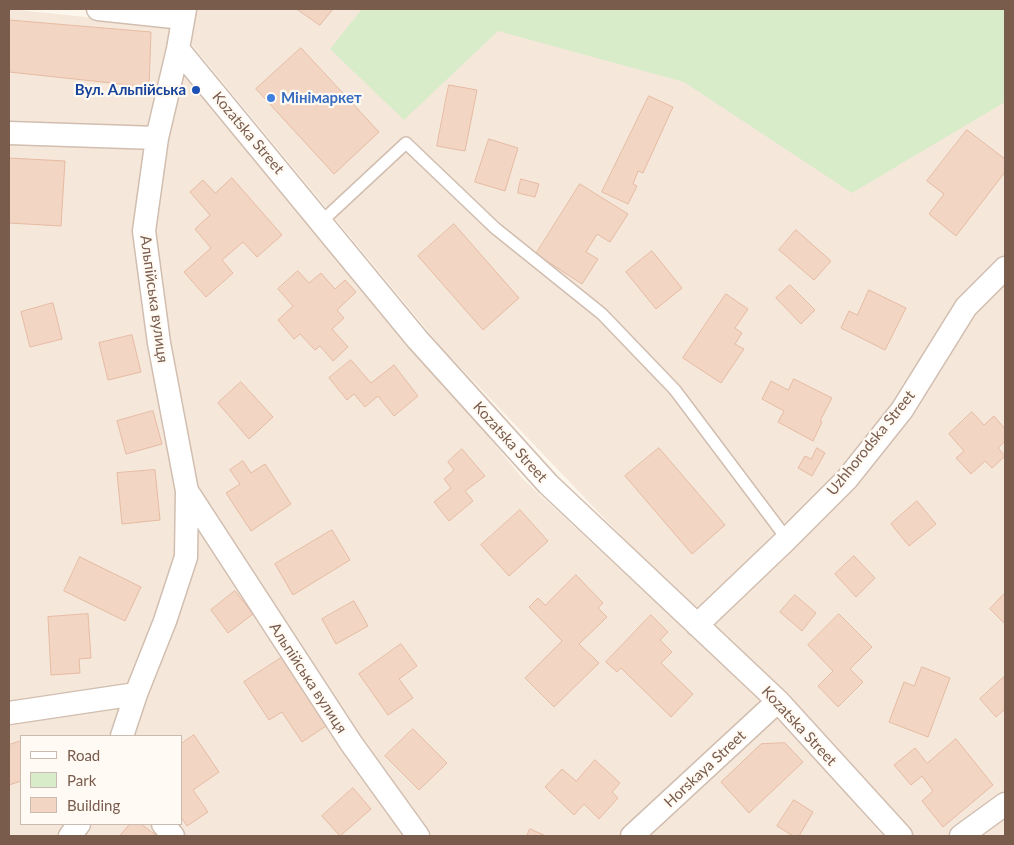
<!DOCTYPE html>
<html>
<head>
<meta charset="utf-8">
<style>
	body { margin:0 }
	#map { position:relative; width:1014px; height:845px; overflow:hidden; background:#fdf6ec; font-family:Lato,sans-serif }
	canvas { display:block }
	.frame { position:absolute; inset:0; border:10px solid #7a5c4d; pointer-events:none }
	.legend { position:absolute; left:20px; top:735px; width:162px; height:90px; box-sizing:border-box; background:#fffaf3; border:1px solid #cabbb1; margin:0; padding:6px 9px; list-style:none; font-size:15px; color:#7a5c4d }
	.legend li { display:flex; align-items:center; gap:10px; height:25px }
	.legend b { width:25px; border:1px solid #cabbb1 }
</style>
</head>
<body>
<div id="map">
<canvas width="1014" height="845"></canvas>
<div class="frame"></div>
<ul class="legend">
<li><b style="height:6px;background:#fff"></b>Road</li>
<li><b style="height:14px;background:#d8ecc9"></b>Park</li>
<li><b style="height:14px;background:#f3d5c3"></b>Building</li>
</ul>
</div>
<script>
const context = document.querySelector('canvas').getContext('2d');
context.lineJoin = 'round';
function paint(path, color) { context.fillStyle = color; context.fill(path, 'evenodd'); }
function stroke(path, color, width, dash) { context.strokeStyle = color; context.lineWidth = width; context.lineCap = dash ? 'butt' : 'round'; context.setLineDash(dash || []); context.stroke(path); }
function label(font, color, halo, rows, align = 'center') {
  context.font = font + ' Lato,sans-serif'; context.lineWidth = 4.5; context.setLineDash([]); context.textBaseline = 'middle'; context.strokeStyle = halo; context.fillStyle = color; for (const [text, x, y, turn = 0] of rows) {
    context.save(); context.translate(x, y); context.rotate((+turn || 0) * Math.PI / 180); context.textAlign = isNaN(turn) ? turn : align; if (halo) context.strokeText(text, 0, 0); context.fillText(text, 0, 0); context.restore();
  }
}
const residential = new Path2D(`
	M 9,9 L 171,26 L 306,215 L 524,480 L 780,717 L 883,836 L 9,836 ZM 21,736 L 181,736 L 181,824 L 21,824 Z
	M 180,9 L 1005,9 L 1005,836 L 914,836 L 813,721 L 663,580 L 441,347 L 192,45 L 190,10 Z`);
const green = new Path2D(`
	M 362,9 L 1005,9 L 1005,102 L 852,193 L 684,82 L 498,31 L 404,120 L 330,49 Z`);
const building = new Path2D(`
	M 297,9 L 333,9 L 320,25 Z
	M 9,20 L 151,32 L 149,87 L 9,72 Z
	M 301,48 L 379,132 L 334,174 L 256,89 Z
	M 449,85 L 477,90 L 465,151 L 437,146 Z
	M 649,96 L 673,107 L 643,173 L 638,171 L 633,184 L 637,186 L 628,204 L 602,192 Z
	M 967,130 L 1005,159 L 1005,172 L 956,236 L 929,214 L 944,194 L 927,181 Z
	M 489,139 L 518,148 L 505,191 L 475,182 Z
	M 9,158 L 65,161 L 61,226 L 9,223 Z
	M 232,178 L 282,235 L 257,257 L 243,242 L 222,260 L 233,273 L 206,297 L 184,272 L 211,248 L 195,229 L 210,215 L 190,192 L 203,180 L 215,193 Z
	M 521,179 L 539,184 L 535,197 L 518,193 Z
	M 580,184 L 628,214 L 610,242 L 597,234 L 586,252 L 598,259 L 582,284 L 536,254 Z
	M 454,224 L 519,298 L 483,330 L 418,256 Z
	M 796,230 L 831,261 L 814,280 L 779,250 Z
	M 652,251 L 682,288 L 656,309 L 626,272 Z
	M 298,271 L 309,283 L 321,273 L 335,289 L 345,280 L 356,292 L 337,310 L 344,318 L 332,329 L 348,347 L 333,361 L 320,346 L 315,350 L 300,334 L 294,339 L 278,320 L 293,306 L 278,289 Z
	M 790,285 L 815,310 L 801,324 L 776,298 Z
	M 869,290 L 906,308 L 885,350 L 841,328 L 849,311 L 857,315 Z
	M 726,294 L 748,309 L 735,328 L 742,333 L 735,344 L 744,349 L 721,383 L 683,358 Z
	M 53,303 L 62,339 L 30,347 L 21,312 Z
	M 132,335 L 141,372 L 108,380 L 99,343 Z
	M 351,360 L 371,383 L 394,365 L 418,396 L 394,416 L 378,396 L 365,407 L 354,394 L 347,400 L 329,378 Z
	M 794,379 L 832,398 L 820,421 L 822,422 L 813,441 L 778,422 L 784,411 L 762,399 L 771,381 L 788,390 Z
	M 241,382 L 273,417 L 249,439 L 218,403 Z
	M 153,411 L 162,444 L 126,454 L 117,421 Z
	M 972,412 L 984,425 L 994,416 L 1005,429 L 1005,441 L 998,448 L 1005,456 L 992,468 L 985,461 L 971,474 L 956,458 L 964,451 L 949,434 Z
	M 659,448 L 725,525 L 692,554 L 625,476 Z
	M 817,448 L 825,453 L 812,476 L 798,468 L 805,456 L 811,459 Z
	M 462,449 L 485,476 L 465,491 L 473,501 L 449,521 L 434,502 L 451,488 L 444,479 L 454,470 L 448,462 Z
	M 243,461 L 251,473 L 265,464 L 291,504 L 251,531 L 226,493 L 240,484 L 230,470 Z
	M 155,470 L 160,520 L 122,524 L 117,473 Z
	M 917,501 L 936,524 L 909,546 L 891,524 Z
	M 520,510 L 548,541 L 509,576 L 481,545 Z
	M 332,530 L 350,560 L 293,595 L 275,564 Z
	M 854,556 L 875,578 L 856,597 L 835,574 Z
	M 80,557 L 141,587 L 125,621 L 64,591 Z
	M 576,575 L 603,603 L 598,608 L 607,617 L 579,644 L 599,663 L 554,707 L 525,678 L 562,641 L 529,607 L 538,598 L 545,605 Z
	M 235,591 L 253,614 L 228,633 L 211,610 Z
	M 1005,593 L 1005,621 L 1004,623 L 990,609 Z
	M 795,595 L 816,613 L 802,631 L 780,612 Z
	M 354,601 L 368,626 L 336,644 L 322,619 Z
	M 88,614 L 91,658 L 79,659 L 80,673 L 51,675 L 48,617 Z
	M 839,614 L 872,647 L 850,669 L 863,682 L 838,707 L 818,686 L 833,671 L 808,645 Z
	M 651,615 L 668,632 L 660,640 L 672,652 L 661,663 L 693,694 L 671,717 L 621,668 L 617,672 L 606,662 Z
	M 401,644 L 417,666 L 399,679 L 413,698 L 388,715 L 359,674 Z
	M 284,656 L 329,724 L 302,742 L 282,712 L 269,720 L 244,682 Z
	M 922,667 L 950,678 L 928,737 L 889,722 L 904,682 L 914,686 Z
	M 1005,676 L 1005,709 L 996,717 L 980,699 Z
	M 413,729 L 447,763 L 419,790 L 385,756 Z
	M 194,735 L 219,772 L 193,790 L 208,812 L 187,826 L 181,817 L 181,744 Z
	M 956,739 L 993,785 L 943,827 L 922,801 L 933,791 L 922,776 L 911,785 L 894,765 L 915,748 L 927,763 Z
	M 21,741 L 21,781 L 9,785 L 9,745 Z
	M 785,743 L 803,762 L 749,813 L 721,782 L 761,744 Z
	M 595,760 L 620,783 L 612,792 L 618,798 L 599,819 L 584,804 L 574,815 L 545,787 L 562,769 L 576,781 Z
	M 353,788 L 371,809 L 340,836 L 322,816 Z
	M 794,800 L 813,812 L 799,836 L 793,836 L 777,826 Z
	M 130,824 L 141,824 L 157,836 L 120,836 Z
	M 530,829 L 546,836 L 527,836 Z`);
const service = new Path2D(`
	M 321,222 L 406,143 L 407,144 L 495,228 L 602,314 L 675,390 L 787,539`);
const minor = new Path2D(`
	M 98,9 L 183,18
	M 178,49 L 417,339 L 548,484 L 778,701 L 901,836
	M 9,133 L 157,138
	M 187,491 L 351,743 L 418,836
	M 697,625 L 787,539 L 847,479 L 902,410 L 966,307 L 1005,268
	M 9,713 L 136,694
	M 122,736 L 136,694 L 165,621 L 186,557 L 187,491 L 159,343 L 144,231 L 157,138 L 178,49 L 185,9
	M 163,824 L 173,836
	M 70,836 L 79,824
	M 632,836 L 778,701
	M 961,836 L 1005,804`);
const markers = [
	[196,90,5,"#1a4fb4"],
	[271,98,5,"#3f7fe0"]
];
const transitNames = [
	["Вул. Альпійська",186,90]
];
const shopNames = [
	["Мінімаркет",281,98]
];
const streetNames = [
	["Kozatska Street",248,133,50],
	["Альпійська вулиця",154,299,82],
	["Kozatska Street",510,442,48],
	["Uzhhorodska Street",871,443,-51],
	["Альпійська вулиця",308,678,57],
	["Kozatska Street",799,726,47],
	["Horskaya Street",705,769,-43]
];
paint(residential, '#f5e8da');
paint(green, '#d8ecc9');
paint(building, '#f3d5c3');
stroke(building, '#e6bba3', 1);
stroke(service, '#d1beb0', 14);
stroke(minor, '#d1beb0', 25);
stroke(service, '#fff', 11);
stroke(minor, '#fff', 22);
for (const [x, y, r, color] of markers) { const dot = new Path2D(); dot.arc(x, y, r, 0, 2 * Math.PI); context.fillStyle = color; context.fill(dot); stroke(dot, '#fffaf3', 2); }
label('bold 15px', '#164399', '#fffaf3', transitNames, 'right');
label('bold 15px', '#366cbe', '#fffaf3', shopNames, 'left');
label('15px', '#7a5c4d', '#fffaf3', streetNames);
</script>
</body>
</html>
